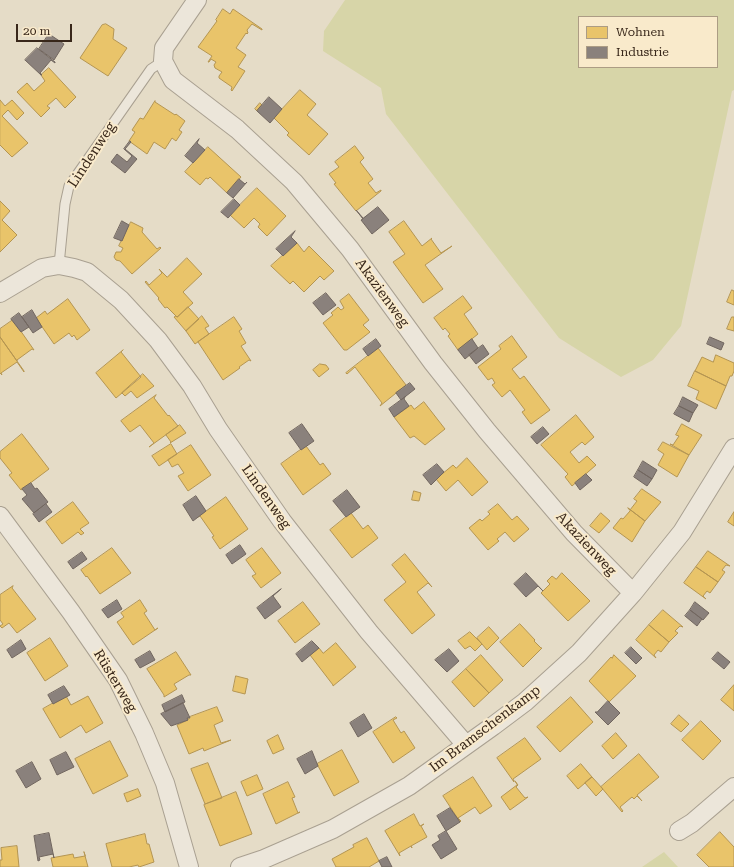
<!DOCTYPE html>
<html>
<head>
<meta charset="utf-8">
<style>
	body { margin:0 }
	#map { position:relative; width:734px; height:867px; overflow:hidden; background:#e5dcc7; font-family:"Roboto Serif",serif }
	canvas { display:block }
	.legend { position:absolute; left:578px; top:16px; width:140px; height:52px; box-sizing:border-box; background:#f9eacb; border:1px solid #ac9c84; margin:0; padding:5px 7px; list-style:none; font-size:12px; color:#38271a }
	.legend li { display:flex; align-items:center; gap:8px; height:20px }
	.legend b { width:20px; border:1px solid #ac9c84 }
	.scale { position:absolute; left:16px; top:24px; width:56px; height:18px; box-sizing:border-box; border:2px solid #38271a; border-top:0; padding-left:5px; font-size:12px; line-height:14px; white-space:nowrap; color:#38271a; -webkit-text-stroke:3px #f9eacb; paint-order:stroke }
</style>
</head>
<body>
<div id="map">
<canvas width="734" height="867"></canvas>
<ul class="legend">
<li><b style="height:11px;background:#e9c46a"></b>Wohnen</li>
<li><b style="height:11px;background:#8a817c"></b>Industrie</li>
</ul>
<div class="scale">20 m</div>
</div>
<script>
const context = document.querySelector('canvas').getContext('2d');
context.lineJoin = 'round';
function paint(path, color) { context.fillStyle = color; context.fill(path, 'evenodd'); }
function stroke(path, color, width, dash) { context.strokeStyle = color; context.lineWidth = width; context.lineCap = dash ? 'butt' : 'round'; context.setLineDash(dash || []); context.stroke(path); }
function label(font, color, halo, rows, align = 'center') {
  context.font = font + ' "Roboto Serif",serif'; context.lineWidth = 4; context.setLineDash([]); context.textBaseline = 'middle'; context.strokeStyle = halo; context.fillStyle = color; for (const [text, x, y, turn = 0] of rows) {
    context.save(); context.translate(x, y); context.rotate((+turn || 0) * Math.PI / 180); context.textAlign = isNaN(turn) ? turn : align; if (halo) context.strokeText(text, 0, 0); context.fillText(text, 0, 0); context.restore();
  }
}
const green = new Path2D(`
	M 345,0 L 734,0 L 734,90 L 732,91 L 681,326 L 653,360 L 621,377 L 559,338 L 386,114 L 381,88 L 323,51 L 324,31 ZM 579,17 L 717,17 L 717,67 L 579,67 Z
	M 664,852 L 678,867 L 642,867 Z`);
const homes = new Path2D(`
	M 223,9 L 230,14 L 233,9 L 262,29 L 262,30 L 252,24 L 247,30 L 248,33 L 247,34 L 246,33 L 236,48 L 246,55 L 238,67 L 245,71 L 232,91 L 231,90 L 232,87 L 219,78 L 219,76 L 222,72 L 215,68 L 214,65 L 216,62 L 211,59 L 209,62 L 208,62 L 212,56 L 198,47 L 217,21 L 216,20 Z
	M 106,24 L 114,29 L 113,39 L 127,48 L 108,76 L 80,58 L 102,25 Z
	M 49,68 L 76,97 L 65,108 L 56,98 L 47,106 L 50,108 L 41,117 L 17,92 L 27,83 L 34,91 L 45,81 L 41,75 Z
	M 300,90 L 316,104 L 307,115 L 328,134 L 309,155 L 287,135 L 289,133 L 274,118 Z
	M 0,100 L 5,106 L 12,100 L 24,113 L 17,120 L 8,110 L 2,116 L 28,143 L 12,157 L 0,145 Z
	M 155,101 L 155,102 L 175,115 L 176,114 L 185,121 L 179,130 L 182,132 L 176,141 L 172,138 L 165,149 L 154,142 L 147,154 L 129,141 L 135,132 L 132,130 L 140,118 L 143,119 Z
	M 260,103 L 262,105 L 257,111 L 255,109 Z
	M 355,146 L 364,158 L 360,162 L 373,179 L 368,183 L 376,193 L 381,190 L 381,191 L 356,211 L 334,184 L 336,183 L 329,174 L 339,167 L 335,162 Z
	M 208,147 L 241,177 L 227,193 L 210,177 L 208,179 L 206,178 L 200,185 L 185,172 Z
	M 257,188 L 286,216 L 267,236 L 258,227 L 260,224 L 254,218 L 244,228 L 230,215 Z
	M 0,201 L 10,211 L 2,220 L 17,235 L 0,252 Z
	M 404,221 L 422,246 L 432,238 L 431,239 L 441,253 L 452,246 L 425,265 L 443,289 L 423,303 L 393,262 L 405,254 L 389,232 Z
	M 131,222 L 143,228 L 142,232 L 157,249 L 160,247 L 161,248 L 132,274 L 120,261 L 116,260 L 114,257 L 116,252 L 121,252 L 123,248 L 119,246 Z
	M 297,243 L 304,252 L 309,246 L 334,271 L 324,280 L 320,276 L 304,292 L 293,281 L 290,284 L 271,266 Z
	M 187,258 L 202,274 L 183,292 L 193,303 L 177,317 L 167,307 L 165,308 L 158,299 L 159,298 L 145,282 L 146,281 L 149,285 L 162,273 L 159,269 L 167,277 Z
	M 732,290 L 734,291 L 734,305 L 727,302 Z
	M 349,294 L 369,320 L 363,325 L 370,332 L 347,350 L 344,350 L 323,323 L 333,315 L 331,313 L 338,307 L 341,310 L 344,308 L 340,301 Z
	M 463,296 L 472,308 L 464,314 L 478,334 L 458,350 L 448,336 L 450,334 L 445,328 L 443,330 L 434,318 Z
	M 68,299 L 90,330 L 77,340 L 74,335 L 72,337 L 69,333 L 54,344 L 36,318 L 45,311 L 47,314 Z
	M 188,307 L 199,319 L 186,331 L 174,317 L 176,316 L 177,317 Z
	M 202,316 L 209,326 L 205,328 L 209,334 L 195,344 L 186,331 Z
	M 234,317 L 242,329 L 239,331 L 246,343 L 241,346 L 251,361 L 249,360 L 239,367 L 240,368 L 223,380 L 198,342 Z
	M 732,317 L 734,317 L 734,331 L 727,329 Z
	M 13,320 L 34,350 L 32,349 L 17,360 L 17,361 L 0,337 L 0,329 Z
	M 512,336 L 527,357 L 512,369 L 520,379 L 524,376 L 550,410 L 531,424 L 522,412 L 525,410 L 510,390 L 502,397 L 492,385 L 495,383 L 492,378 L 488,380 L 478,367 L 501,349 L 499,346 Z
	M 0,337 L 24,371 L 24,372 L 17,362 L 1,373 L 2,375 L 0,373 Z
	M 378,348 L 406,385 L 380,406 L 382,403 L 355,367 L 347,374 L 346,373 Z
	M 123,350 L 121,352 L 141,377 L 116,398 L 96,373 Z
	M 716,355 L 734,363 L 734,371 L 732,376 L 730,376 L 726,386 L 695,371 L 702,357 L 713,362 Z
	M 320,364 L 326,365 L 329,369 L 319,377 L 313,370 Z
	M 695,371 L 726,386 L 716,409 L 696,399 L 699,391 L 688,386 Z
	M 143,374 L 154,386 L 137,398 L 131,391 L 125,396 L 122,393 Z
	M 156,395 L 154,398 L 168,416 L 169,415 L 178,426 L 149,447 L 154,443 L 140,425 L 130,432 L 121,421 Z
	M 424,402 L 445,429 L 425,445 L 414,436 L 410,438 L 394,417 L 411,405 L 414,409 Z
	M 576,415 L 594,437 L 585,445 L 582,442 L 570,452 L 579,463 L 587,456 L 596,465 L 572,486 L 565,477 L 568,474 L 541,445 Z
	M 682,424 L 702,435 L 689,455 L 670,444 L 673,445 L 679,436 L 676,435 Z
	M 180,425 L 186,433 L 170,443 L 171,442 L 166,435 Z
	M 22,434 L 49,469 L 21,490 L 9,475 L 12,473 L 0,458 L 0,452 Z
	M 663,442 L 689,455 L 677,477 L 658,465 L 664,454 L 658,450 Z
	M 171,444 L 177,454 L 159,466 L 152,456 Z
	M 191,445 L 211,475 L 188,491 L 178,476 L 184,473 L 178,464 L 172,467 L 168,460 Z
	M 306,446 L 320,465 L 323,463 L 331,474 L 303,495 L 281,464 Z
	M 467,458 L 488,482 L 472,496 L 458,480 L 446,491 L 436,479 L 453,465 L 456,468 Z
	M 642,489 L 661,502 L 645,521 L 628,508 L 630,510 L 637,501 L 634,499 Z
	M 414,491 L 421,493 L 419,501 L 412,500 Z
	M 226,497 L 248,529 L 220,549 L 212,537 L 214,536 L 200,516 L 198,517 Z
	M 73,502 L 89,523 L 80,529 L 84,533 L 81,535 L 78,532 L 62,544 L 46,522 Z
	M 498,504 L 512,520 L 517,516 L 529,529 L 514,542 L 505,532 L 497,539 L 499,541 L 488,550 L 469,528 L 480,519 L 482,521 L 490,514 L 488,512 Z
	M 628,508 L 645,521 L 632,542 L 613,528 L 621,518 L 623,519 L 630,511 Z
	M 734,512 L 734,526 L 728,522 Z
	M 351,513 L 363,529 L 368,525 L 378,538 L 352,558 L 330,530 Z
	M 601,513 L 610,521 L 599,533 L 590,526 Z
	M 112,548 L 131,573 L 100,594 L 87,576 L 86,577 L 81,570 Z
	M 262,548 L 281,573 L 261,588 L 252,576 L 256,574 L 246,560 Z
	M 708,551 L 730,566 L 726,565 L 722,570 L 725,572 L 718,582 L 696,567 Z
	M 405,554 L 432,587 L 428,583 L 417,592 L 435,615 L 412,634 L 384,600 L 406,582 L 392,565 Z
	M 696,567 L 718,582 L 710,593 L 707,591 L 703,596 L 706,599 L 684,583 Z
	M 562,573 L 590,601 L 568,621 L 541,593 L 550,584 L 547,581 L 552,576 L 556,579 Z
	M 13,586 L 12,588 L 36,619 L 17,633 L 9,623 L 2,628 L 0,626 L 3,624 L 0,620 L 0,595 Z
	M 140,600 L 147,611 L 144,613 L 155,630 L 158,628 L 133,645 L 117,622 L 124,617 L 121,613 Z
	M 303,602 L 320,624 L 295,643 L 278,621 Z
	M 663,610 L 683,627 L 680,626 L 675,631 L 678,633 L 669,642 L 649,625 Z
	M 520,624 L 535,640 L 534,641 L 541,648 L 542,648 L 523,667 L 500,642 Z
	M 649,625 L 669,642 L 661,652 L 658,650 L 654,655 L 656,658 L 636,640 Z
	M 489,627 L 499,638 L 487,650 L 477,638 Z
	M 470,632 L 482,644 L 475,651 L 470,646 L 465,649 L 458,641 Z
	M 50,638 L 68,666 L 45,681 L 27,653 Z
	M 336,643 L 356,667 L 333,686 L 333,685 L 310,655 L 319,648 L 323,653 Z
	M 176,652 L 191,675 L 189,675 L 174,684 L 177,689 L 164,697 L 164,695 L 147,669 Z
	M 481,655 L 503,680 L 489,693 L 466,669 Z
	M 614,655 L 636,676 L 609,702 L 589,681 L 611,657 L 612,658 Z
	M 466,669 L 489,693 L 474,707 L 452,682 Z
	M 236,676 L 248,679 L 245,694 L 233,691 Z
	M 734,685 L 734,711 L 721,700 Z
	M 66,696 L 71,705 L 88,696 L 103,723 L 86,733 L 81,725 L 60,738 L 43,709 Z
	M 571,697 L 593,722 L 560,752 L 537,727 Z
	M 217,707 L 223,721 L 214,725 L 221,743 L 231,740 L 204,751 L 203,748 L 189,754 L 177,725 L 188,720 L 187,718 Z
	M 679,715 L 689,724 L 681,732 L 671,724 Z
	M 396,717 L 397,718 L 393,720 L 401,733 L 404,731 L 415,748 L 393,763 L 373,732 Z
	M 701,721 L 721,741 L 703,760 L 682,740 Z
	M 616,733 L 627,746 L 613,759 L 602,746 Z
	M 278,735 L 284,749 L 273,754 L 267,741 Z
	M 525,738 L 541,759 L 513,779 L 514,782 L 497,758 Z
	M 110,741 L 128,776 L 93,794 L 75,759 Z
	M 342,750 L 359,782 L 334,796 L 317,764 Z
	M 639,754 L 659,777 L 637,795 L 642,801 L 637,796 L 634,799 L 632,797 L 620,807 L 623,811 L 622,812 L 601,787 Z
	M 208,763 L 222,798 L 205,804 L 191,769 Z
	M 581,764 L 592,777 L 578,789 L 567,776 Z
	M 257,775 L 263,789 L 247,796 L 241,782 Z
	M 473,777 L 492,806 L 480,814 L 475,807 L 458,818 L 461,821 L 460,822 L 443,796 Z
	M 592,777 L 603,789 L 596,796 L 585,783 Z
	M 515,781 L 518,785 L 516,787 L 525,798 L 528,797 L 510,810 L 501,797 L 517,785 Z
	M 288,782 L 295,797 L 292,798 L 298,813 L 300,812 L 276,824 L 263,794 Z
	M 138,789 L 141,796 L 127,802 L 124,794 Z
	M 236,792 L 252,834 L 220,846 L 204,805 Z
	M 414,814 L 420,826 L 424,824 L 421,826 L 427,837 L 411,846 L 412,848 L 411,846 L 399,853 L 400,856 L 385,831 Z
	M 720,832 L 734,847 L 734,867 L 709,867 L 697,855 Z
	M 145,834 L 147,844 L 149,844 L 154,862 L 139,867 L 138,865 L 129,867 L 112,867 L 106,844 Z
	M 367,838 L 379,861 L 369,867 L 336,867 L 332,859 L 354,847 L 353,845 Z
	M 17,846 L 19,867 L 0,867 L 0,860 L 2,860 L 1,848 Z
	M 84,852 L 88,867 L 53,867 L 51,858 L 73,854 L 74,858 L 85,856 Z`);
const industry = new Path2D(`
	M 49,34 L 64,44 L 54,60 L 39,49 Z
	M 37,48 L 55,62 L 55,63 L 51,60 L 40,73 L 42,75 L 41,75 L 25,60 Z
	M 269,97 L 282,109 L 270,123 L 257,111 Z
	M 199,139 L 197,143 L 205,150 L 193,163 L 185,156 Z
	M 130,141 L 131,142 L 125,149 L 137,159 L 125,173 L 111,162 L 117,154 L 127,162 L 132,156 L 124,149 Z
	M 239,179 L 245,184 L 247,182 L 233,198 L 227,193 Z
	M 234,199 L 240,205 L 228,218 L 221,212 Z
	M 378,207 L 389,220 L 372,234 L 361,220 L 363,219 L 356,210 L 363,218 Z
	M 122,221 L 129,225 L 122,241 L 114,238 Z
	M 295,231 L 291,237 L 297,243 L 283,256 L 276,249 Z
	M 326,293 L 336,305 L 323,315 L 313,303 Z
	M 32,310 L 42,327 L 33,333 L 22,317 Z
	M 19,313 L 29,327 L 21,332 L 11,319 Z
	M 710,337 L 724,343 L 721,350 L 707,344 Z
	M 376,339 L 381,346 L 368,356 L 363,349 Z
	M 472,339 L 478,348 L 465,359 L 458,350 Z
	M 483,345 L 489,354 L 476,364 L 469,355 Z
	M 410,383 L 415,389 L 401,400 L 396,393 Z
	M 405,397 L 404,399 L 409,406 L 394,417 L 389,409 Z
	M 683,397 L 698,405 L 693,413 L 679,406 Z
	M 679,406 L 693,413 L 689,422 L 674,414 Z
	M 302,424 L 314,441 L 301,450 L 289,433 Z
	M 543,427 L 549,434 L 537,444 L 531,437 Z
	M 643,461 L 657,470 L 652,479 L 638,470 Z
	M 437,464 L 444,472 L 431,485 L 423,475 Z
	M 638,470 L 652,479 L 647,486 L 634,477 Z
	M 586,474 L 592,480 L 580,490 L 575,483 Z
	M 31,483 L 35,489 L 37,488 L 48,502 L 34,513 L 22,499 L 27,495 L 22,489 Z
	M 347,490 L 360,507 L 346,517 L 333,501 Z
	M 196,496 L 206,511 L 193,521 L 183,505 Z
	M 46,504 L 52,512 L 39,522 L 33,514 Z
	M 240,545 L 246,554 L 232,564 L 226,555 Z
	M 82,552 L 87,559 L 73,569 L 68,562 Z
	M 526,573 L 543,591 L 538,586 L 526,597 L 514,584 Z
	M 281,589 L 273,596 L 281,607 L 265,619 L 257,608 Z
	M 117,600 L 122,609 L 108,618 L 102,610 Z
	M 695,602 L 709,613 L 703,620 L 690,610 Z
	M 690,610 L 702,619 L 697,626 L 685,616 Z
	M 21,640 L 26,649 L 12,658 L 7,650 Z
	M 312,641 L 319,648 L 302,662 L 296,654 Z
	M 631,647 L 642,658 L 636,664 L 625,653 Z
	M 449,649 L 459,661 L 447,672 L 435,660 Z
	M 150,651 L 155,660 L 140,668 L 135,660 Z
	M 718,652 L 730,662 L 724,669 L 712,659 Z
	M 64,686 L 70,695 L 53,704 L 48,695 Z
	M 182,695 L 185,702 L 165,712 L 162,705 Z
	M 608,701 L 620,713 L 608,725 L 595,712 L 597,712 Z
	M 183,703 L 190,718 L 187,718 L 188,720 L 171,726 L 161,714 Z
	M 364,714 L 372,728 L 358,737 L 350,723 Z
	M 312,751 L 318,766 L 305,774 L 297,759 Z
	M 66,752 L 74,767 L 57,775 L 50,760 Z
	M 32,762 L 41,779 L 26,788 L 16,771 Z
	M 450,808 L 460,822 L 446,831 L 437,816 Z
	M 446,831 L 457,849 L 441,859 L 432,845 L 440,840 L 438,836 Z
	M 49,833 L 54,858 L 53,854 L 39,857 L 40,860 L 38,861 L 34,836 Z
	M 387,857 L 392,867 L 382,867 L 379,861 Z`);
const service = new Path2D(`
	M 59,265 L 65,204 L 69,186 L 151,69 L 163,61`);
const minor = new Path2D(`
	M 197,0 L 164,48 L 163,61 L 173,80 L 237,129 L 294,182 L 350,249 L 433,363 L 487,431 L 574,533 L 633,593
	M 0,293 L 42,268 L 59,265 L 74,268 L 87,272 L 121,300 L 158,340 L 192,386 L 218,429 L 282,521 L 369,632 L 466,745
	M 0,516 L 71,612 L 118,680 L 144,733 L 165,783 L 189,867
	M 679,831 L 692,823 L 734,787
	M 240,867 L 264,859 L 333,829 L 409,786 L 493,726 L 525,702 L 579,653 L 633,593 L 682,532 L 734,448`);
const streetNames = [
	["Lindenweg",92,155,-57],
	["Akazienweg",382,293,54],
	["Lindenweg",266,497,55],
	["Akazienweg",586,544,47],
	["Rüsterweg",115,681,59],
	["Im Bramschenkamp",485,729,-37]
];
paint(green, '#d7d5a8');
paint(homes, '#e9c46a');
stroke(homes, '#b49552', 1);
paint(industry, '#8a817c');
stroke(industry, '#71665f', 1);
stroke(service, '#a9a091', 11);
stroke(minor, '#a9a091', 20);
stroke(service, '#ece6da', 9);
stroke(minor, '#ece6da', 18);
label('14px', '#38271a', '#f9eacb', streetNames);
</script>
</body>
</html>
